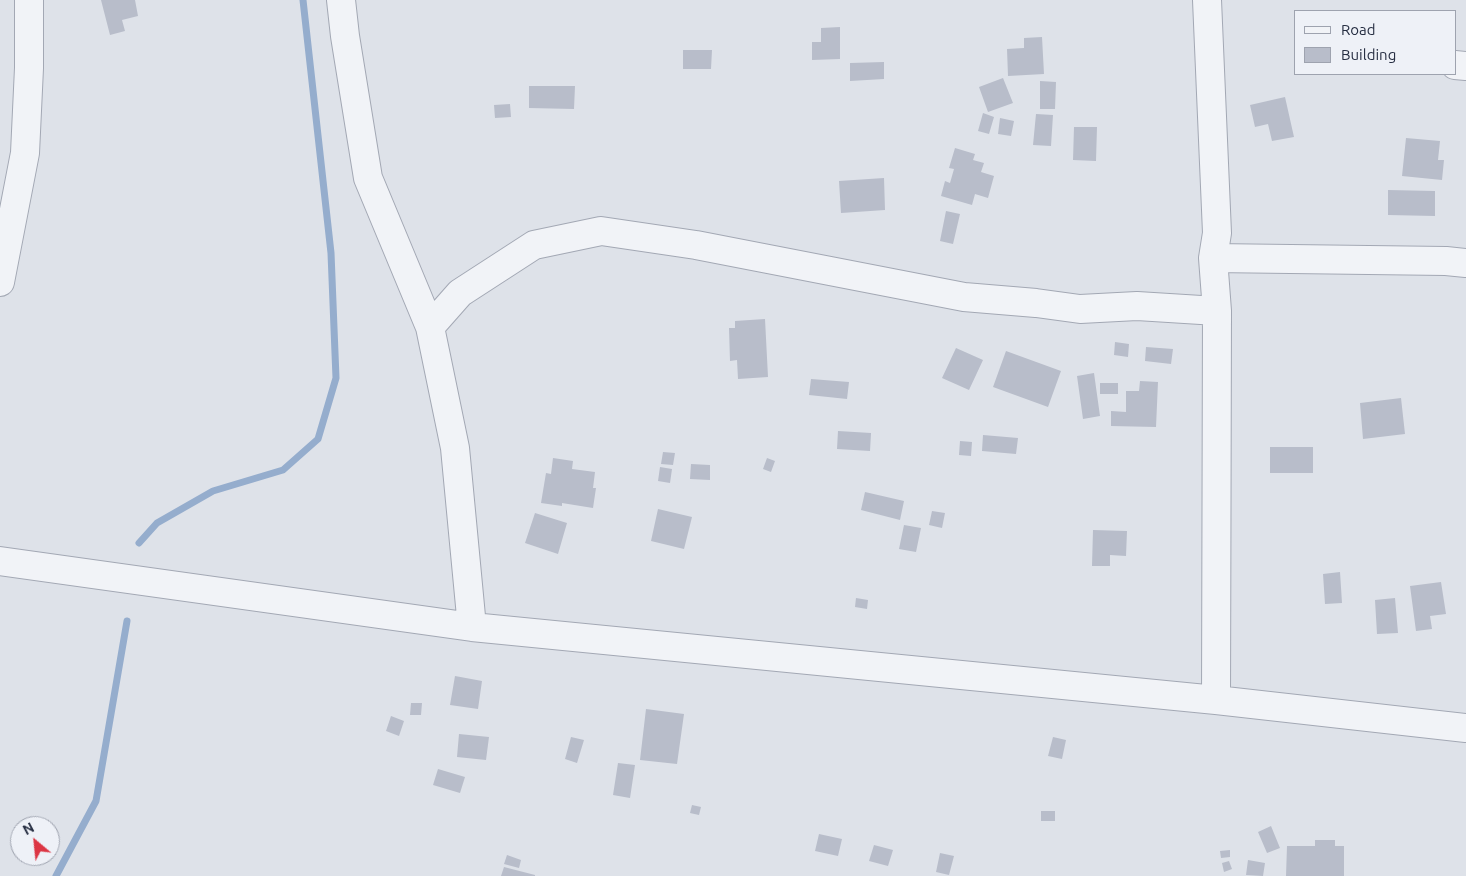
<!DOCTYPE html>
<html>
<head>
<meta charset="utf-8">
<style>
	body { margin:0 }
	#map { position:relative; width:1466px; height:876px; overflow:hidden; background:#dee2e9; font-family:Ubuntu,sans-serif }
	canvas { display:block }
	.legend { position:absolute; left:1294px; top:10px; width:162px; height:65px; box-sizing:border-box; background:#eef1f7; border:1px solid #9ea3af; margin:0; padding:6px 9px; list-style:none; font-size:15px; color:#262e42 }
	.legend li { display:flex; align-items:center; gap:10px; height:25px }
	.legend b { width:25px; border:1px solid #9ea3af }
	.north { position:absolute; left:10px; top:816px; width:50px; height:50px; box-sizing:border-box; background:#eef1f7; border:1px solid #9ea3af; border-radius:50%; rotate:332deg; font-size:14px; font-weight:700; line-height:20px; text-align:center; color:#262e42 }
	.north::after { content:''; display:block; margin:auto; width:18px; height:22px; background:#dc3644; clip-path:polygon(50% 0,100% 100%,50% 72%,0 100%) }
</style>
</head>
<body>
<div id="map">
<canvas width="1466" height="876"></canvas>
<ul class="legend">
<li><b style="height:6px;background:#f1f3f7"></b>Road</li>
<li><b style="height:14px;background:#b8bdca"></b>Building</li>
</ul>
<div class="north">N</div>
</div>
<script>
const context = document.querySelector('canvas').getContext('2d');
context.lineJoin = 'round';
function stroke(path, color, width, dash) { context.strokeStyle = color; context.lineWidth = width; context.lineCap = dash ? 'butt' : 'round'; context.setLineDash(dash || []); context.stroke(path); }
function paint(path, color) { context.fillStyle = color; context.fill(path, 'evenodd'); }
const stream = new Path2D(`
	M 139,543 L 157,523 L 213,491 L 283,470 L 318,439 L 336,378 L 331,253 L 303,0
	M 56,876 L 96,801 L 127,621`);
const building = new Path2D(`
	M 101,0 L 135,0 L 138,16 L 122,20 L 125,31 L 110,35 Z
	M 840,27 L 840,59 L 812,60 L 812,42 L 821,42 L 821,28 Z
	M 1042,37 L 1044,74 L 1008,76 L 1007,49 L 1024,48 L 1024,38 Z
	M 683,50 L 712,50 L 711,69 L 683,69 Z
	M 884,62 L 884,79 L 850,81 L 850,63 Z
	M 1003,78 L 1013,103 L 988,112 L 979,87 Z
	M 1040,81 L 1056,82 L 1055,109 L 1040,109 Z
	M 529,86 L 575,86 L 574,109 L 529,108 Z
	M 1285,97 L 1294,137 L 1272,141 L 1268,124 L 1255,127 L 1250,105 Z
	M 510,104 L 511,117 L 495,118 L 494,105 Z
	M 983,113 L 994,117 L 989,134 L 978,131 Z
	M 1036,114 L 1053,115 L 1051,146 L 1033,145 Z
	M 1000,118 L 1014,121 L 1011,136 L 998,134 Z
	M 1074,127 L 1097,127 L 1096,161 L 1073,160 Z
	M 1406,138 L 1440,141 L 1438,160 L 1444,160 L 1442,180 L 1402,176 Z
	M 955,148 L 975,154 L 973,160 L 984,163 L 981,172 L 994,176 L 988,198 L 975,194 L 972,205 L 941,196 L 945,181 L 950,183 L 954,169 L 949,168 Z
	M 884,178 L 885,210 L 841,213 L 839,181 Z
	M 1388,190 L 1435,191 L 1435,216 L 1388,215 Z
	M 946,211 L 960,214 L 953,244 L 940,241 Z
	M 765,319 L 768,377 L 738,379 L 737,360 L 730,361 L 729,328 L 735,328 L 735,321 Z
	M 1115,342 L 1129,344 L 1128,357 L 1114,355 Z
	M 1146,347 L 1173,349 L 1171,364 L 1145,361 Z
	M 956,348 L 983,360 L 969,390 L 942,378 Z
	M 1006,351 L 1061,371 L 1048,407 L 993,387 Z
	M 1094,373 L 1100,416 L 1083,419 L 1077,376 Z
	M 811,379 L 849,382 L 847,399 L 809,395 Z
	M 1140,381 L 1158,382 L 1156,427 L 1111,426 L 1111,411 L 1126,412 L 1126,391 L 1139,391 Z
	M 1100,383 L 1118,383 L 1118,394 L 1100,394 Z
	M 1401,398 L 1405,434 L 1363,439 L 1360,403 Z
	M 838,431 L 871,433 L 870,451 L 837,449 Z
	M 983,435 L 1018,438 L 1016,454 L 982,451 Z
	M 960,441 L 972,442 L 971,456 L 959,455 Z
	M 1270,447 L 1313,447 L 1313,473 L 1270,473 Z
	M 663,452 L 675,453 L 673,465 L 661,464 Z
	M 553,458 L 573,461 L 572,469 L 595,472 L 593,488 L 596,488 L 593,508 L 562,503 L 562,506 L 541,503 L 546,473 L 551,474 Z
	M 767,458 L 775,461 L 771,472 L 763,469 Z
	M 691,464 L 710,465 L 710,480 L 690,479 Z
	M 660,467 L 672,469 L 670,483 L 658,481 Z
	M 865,492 L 904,501 L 900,520 L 861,510 Z
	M 658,509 L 692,517 L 684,549 L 651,541 Z
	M 932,511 L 945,513 L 942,528 L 929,525 Z
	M 535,513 L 567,523 L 558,554 L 525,543 Z
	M 904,525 L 921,528 L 916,552 L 899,549 Z
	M 1093,530 L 1127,531 L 1126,556 L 1110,555 L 1110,566 L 1092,566 Z
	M 1340,572 L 1342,603 L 1325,604 L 1323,574 Z
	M 1441,582 L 1446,614 L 1430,616 L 1432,629 L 1416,631 L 1410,586 Z
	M 856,598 L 868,600 L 867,609 L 855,607 Z
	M 1395,598 L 1398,633 L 1377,634 L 1375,600 Z
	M 455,676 L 482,681 L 478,709 L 450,705 Z
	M 411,703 L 422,703 L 421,715 L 410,715 Z
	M 646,709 L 684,714 L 677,764 L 640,760 Z
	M 391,716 L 404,721 L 399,736 L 386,731 Z
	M 459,734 L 489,737 L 486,760 L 457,757 Z
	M 571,737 L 584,740 L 577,763 L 565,759 Z
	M 1053,737 L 1066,740 L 1062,759 L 1048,756 Z
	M 618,763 L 635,765 L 630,798 L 613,795 Z
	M 438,769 L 465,777 L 460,793 L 433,785 Z
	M 692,805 L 701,807 L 699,815 L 690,813 Z
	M 1041,811 L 1055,811 L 1055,821 L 1041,821 Z
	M 1271,826 L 1280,848 L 1267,853 L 1258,832 Z
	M 819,834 L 842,839 L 838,856 L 815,851 Z
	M 1315,840 L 1335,840 L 1335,846 L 1344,846 L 1344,876 L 1286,876 L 1287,846 L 1315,846 Z
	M 874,845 L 893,850 L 888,866 L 869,861 Z
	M 1230,850 L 1230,857 L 1221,858 L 1220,851 Z
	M 940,853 L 954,856 L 949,875 L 936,872 Z
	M 507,855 L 521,860 L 519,868 L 504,864 Z
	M 1248,860 L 1265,863 L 1263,876 L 1246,875 Z
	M 1229,861 L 1232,869 L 1224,872 L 1222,863 Z
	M 504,867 L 535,875 L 535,876 L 501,876 Z`);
const minor = new Path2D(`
	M 341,0 L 345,36 L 368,178 L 430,327 L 455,448 L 472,627
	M 1207,0 L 1217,233 L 1213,258 L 1217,311 L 1216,700
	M 1455,65 L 1466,66
	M 1213,258 L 1446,261 L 1466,263
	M 0,282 L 25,153 L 29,68 L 29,0
	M 430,327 L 460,293 L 534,245 L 601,231 L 696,245 L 964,297 L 1036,303 L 1080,309 L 1137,306 L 1217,311
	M 0,561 L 472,627 L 1216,700 L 1466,728`);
stroke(stream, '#95adcd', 7);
paint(building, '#b8bdca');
stroke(minor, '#a3a8b4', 30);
stroke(minor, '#f1f3f7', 28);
</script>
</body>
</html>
